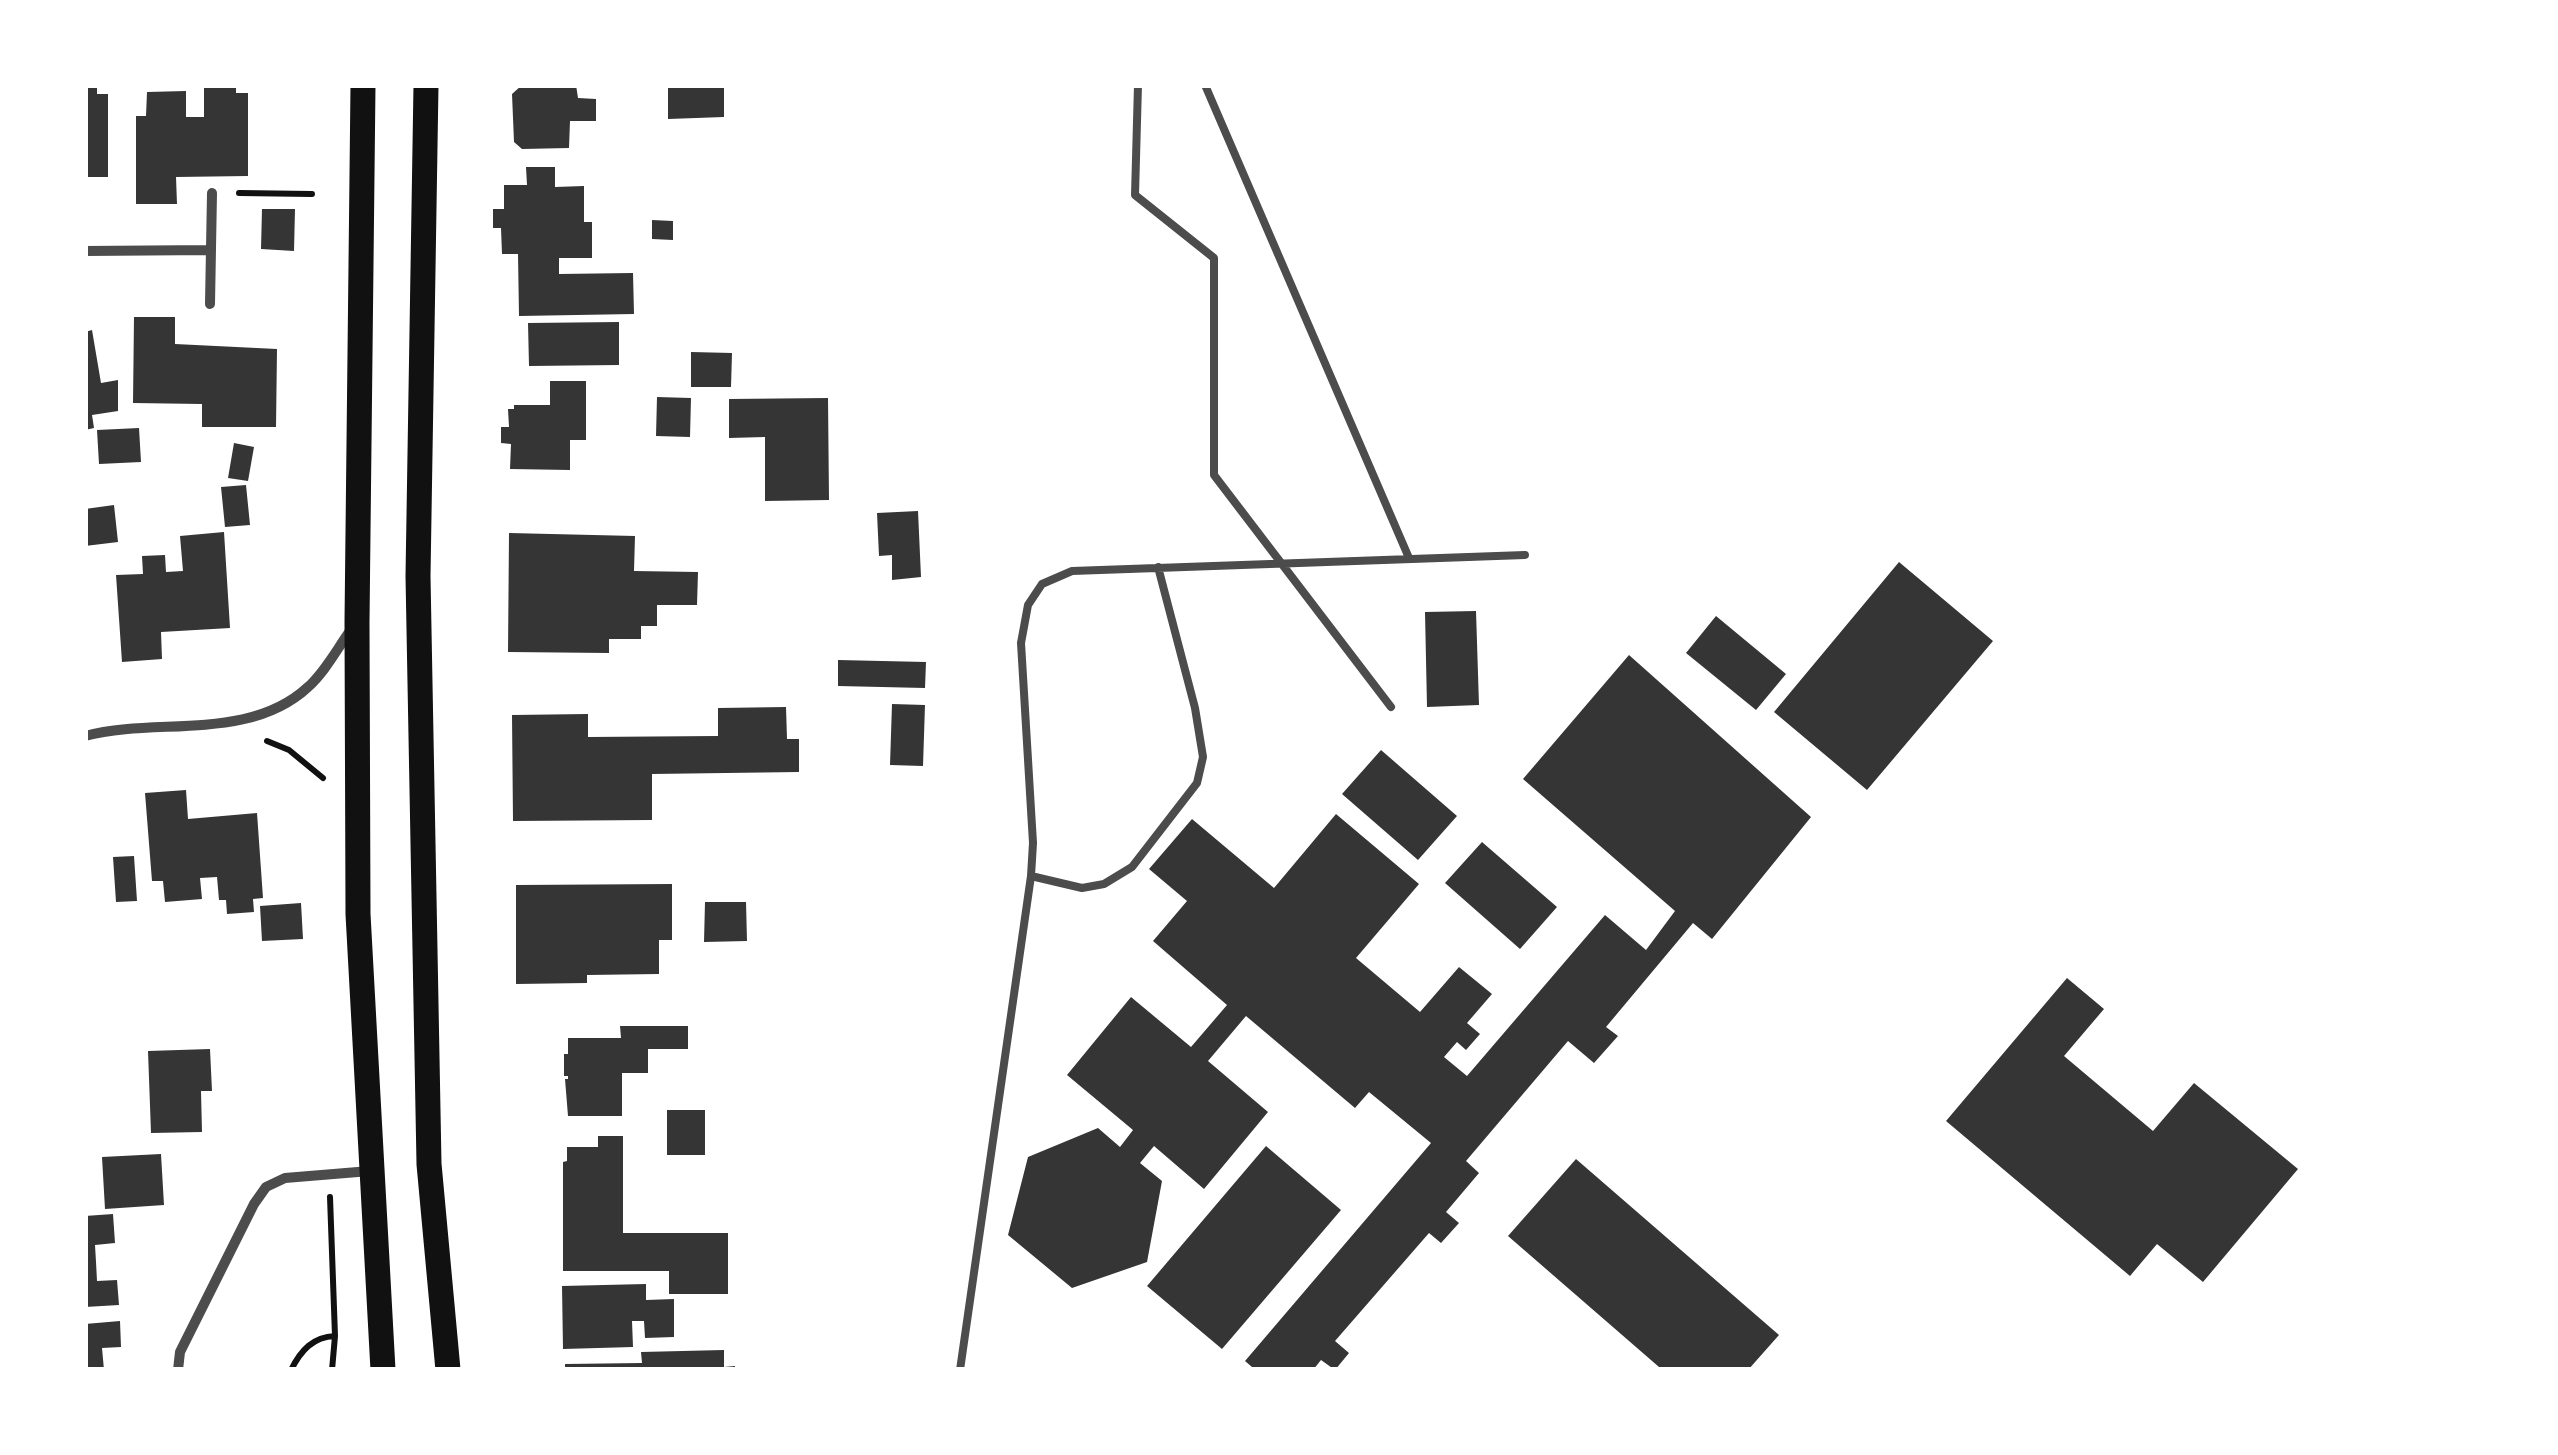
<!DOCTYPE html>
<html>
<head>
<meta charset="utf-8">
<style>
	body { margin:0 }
	#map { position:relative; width:2558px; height:1455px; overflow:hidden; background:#fff; font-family:Mulish,sans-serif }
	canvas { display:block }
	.frame { position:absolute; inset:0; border:88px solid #fff; pointer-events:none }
</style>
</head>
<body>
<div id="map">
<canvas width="2558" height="1455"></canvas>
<div class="frame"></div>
</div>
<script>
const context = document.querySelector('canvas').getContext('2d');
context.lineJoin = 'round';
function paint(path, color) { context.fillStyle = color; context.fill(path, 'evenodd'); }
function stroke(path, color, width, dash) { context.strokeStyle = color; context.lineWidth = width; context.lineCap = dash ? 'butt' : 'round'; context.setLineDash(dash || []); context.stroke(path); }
const building = new Path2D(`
	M 85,85 L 97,85 L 97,94 L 108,94 L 108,177 L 85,177 Z
	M 204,85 L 236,85 L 236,93 L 248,93 L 248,176 L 176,177 L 177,204 L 136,204 L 136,116 L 146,116 L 147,92 L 186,91 L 186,117 L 204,117 Z
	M 522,85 L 576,85 L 578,98 L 596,99 L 596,121 L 570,121 L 569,148 L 522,149 L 514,142 L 512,94 Z
	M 668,85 L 724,85 L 724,117 L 668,119 Z
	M 526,167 L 555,167 L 555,187 L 584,186 L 584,222 L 592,222 L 592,258 L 559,258 L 559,274 L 633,273 L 634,314 L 519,316 L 518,254 L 502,254 L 501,228 L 493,228 L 493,209 L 504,209 L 504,185 L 527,185 Z
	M 262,209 L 295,209 L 294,251 L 261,249 Z
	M 652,220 L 673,221 L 673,240 L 652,239 Z
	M 134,317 L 175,317 L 175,344 L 277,349 L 276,427 L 202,427 L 202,404 L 133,403 Z
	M 619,322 L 619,365 L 529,366 L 528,323 Z
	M 92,330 L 101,383 L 118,380 L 118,411 L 92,415 L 94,428 L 85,430 L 85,332 Z
	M 691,352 L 732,353 L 731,387 L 691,387 Z
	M 550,381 L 586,381 L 586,440 L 570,440 L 570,470 L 510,469 L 511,444 L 501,443 L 501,427 L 509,427 L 508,409 L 514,409 L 514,405 L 550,405 Z
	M 657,397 L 691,398 L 690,437 L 656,436 Z
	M 828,398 L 829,500 L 765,501 L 765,437 L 729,438 L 729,399 Z
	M 139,428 L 141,462 L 99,464 L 97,430 Z
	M 234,443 L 254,447 L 248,481 L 228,478 Z
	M 246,485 L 250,525 L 225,527 L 221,487 Z
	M 114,505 L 118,542 L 85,546 L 85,509 Z
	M 918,511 L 921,577 L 892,580 L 892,555 L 879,556 L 877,513 Z
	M 224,532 L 230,628 L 161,632 L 162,659 L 122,662 L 116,575 L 143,574 L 142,556 L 165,555 L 166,572 L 183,571 L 180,536 Z
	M 509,533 L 635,536 L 634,571 L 698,572 L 697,605 L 657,605 L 657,626 L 641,626 L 641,639 L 609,639 L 609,653 L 508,652 Z
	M 1899,562 L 1993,641 L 1867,790 L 1774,712 Z
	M 1476,611 L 1479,705 L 1427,707 L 1425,612 Z
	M 1716,616 L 1786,674 L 1756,710 L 1686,653 Z
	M 1629,655 L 1811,817 L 1712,939 L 1693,923 L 1606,1027 L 1618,1036 L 1594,1063 L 1568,1041 L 1466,1161 L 1479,1173 L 1446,1212 L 1459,1223 L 1441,1243 L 1429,1233 L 1335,1341 L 1349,1353 L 1335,1370 L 1321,1360 L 1313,1370 L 1250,1370 L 1252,1367 L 1245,1361 L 1431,1143 L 1369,1092 L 1355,1108 L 1246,1016 L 1208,1061 L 1268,1112 L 1204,1189 L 1154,1146 L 1140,1163 L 1162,1181 L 1147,1262 L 1072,1288 L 1008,1235 L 1028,1157 L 1098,1128 L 1120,1147 L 1133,1130 L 1067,1075 L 1131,997 L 1191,1047 L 1227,1005 L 1153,941 L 1187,901 L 1149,869 L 1192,819 L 1274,888 L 1336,814 L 1419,884 L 1356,958 L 1420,1012 L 1459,967 L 1492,994 L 1467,1023 L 1480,1034 L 1466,1050 L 1457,1042 L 1444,1057 L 1467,1076 L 1605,915 L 1646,950 L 1675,911 L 1523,779 Z
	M 838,660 L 926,662 L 925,688 L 838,686 Z
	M 892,704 L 925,705 L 923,766 L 890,765 Z
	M 786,707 L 787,739 L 799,739 L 799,772 L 652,774 L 652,820 L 513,821 L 512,715 L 588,714 L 588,737 L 718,736 L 718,708 Z
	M 1381,750 L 1457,816 L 1418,860 L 1342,794 Z
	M 186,790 L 188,819 L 257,813 L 263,898 L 253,899 L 254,912 L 227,914 L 226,900 L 219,900 L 217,877 L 200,878 L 202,899 L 165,902 L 163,881 L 152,881 L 145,793 Z
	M 1482,842 L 1557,907 L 1520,949 L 1445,883 Z
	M 134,856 L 137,901 L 116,902 L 113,857 Z
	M 672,884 L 672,940 L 659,940 L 659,974 L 587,975 L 587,983 L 516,984 L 516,885 Z
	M 705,902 L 746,902 L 747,941 L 704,942 Z
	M 301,903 L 303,939 L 262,941 L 260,906 Z
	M 2067,978 L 2104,1009 L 2064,1056 L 2153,1131 L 2194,1083 L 2298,1169 L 2203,1282 L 2157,1244 L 2130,1276 L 1946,1121 Z
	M 620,1026 L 688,1026 L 688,1049 L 648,1049 L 648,1073 L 622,1073 L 622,1116 L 568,1116 L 565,1079 L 568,1079 L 568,1076 L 564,1076 L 564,1054 L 568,1054 L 568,1038 L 621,1038 Z
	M 210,1049 L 212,1091 L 201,1091 L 202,1132 L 151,1133 L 148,1051 Z
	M 667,1110 L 705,1110 L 705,1155 L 667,1155 Z
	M 598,1136 L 623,1136 L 623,1233 L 728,1233 L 728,1294 L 669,1294 L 669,1271 L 563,1271 L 563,1162 L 567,1161 L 567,1147 L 598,1147 Z
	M 1266,1146 L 1341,1210 L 1222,1349 L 1147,1286 Z
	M 161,1154 L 164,1205 L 105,1209 L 102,1157 Z
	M 1576,1159 L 1779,1335 L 1748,1370 L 1657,1370 L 1659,1367 L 1508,1236 Z
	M 113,1214 L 115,1243 L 95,1245 L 96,1262 L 97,1281 L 117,1280 L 119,1305 L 85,1307 L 85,1216 Z
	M 646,1284 L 646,1300 L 674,1299 L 674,1337 L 645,1338 L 644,1321 L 632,1321 L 633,1347 L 563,1349 L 562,1286 Z
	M 120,1321 L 121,1347 L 102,1348 L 104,1370 L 85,1370 L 85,1324 Z
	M 724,1350 L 724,1367 L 735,1366 L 735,1370 L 565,1370 L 565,1364 L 642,1363 L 641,1352 Z`);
const path = new Path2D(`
	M 239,193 L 312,194
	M 267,741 L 289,750 L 323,778
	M 330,1197 L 335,1336
	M 291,1370 C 301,1350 313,1337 335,1336 L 332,1370`);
const service = new Path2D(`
	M 1138,85 L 1135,195 L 1214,258 L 1214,475 L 1391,707
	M 1205,85 L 1409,558
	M 1031,876 L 1082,888 L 1104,884 L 1132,867 L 1197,783 L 1203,757 L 1195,708 L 1158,567
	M 960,1370 L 1031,876 L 1033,843 L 1021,643 L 1028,605 L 1042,584 L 1072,571 L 1525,555`);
const minor = new Path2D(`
	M 85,251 L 211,250
	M 210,304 L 212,193
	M 85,736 C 157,717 249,742 308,687 C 325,672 337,649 350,631
	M 178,1370 L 180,1352 L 254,1204 L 266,1187 L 285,1178 L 370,1171`);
const primary = new Path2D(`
	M 363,85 L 357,622 L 358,914 L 383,1370
	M 426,85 L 418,576 L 429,1164 L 448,1370`);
paint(building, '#353535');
stroke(path, '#111', 6);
stroke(service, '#4c4c4c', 8);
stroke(minor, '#4c4c4c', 10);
stroke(primary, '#111', 25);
</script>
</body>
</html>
